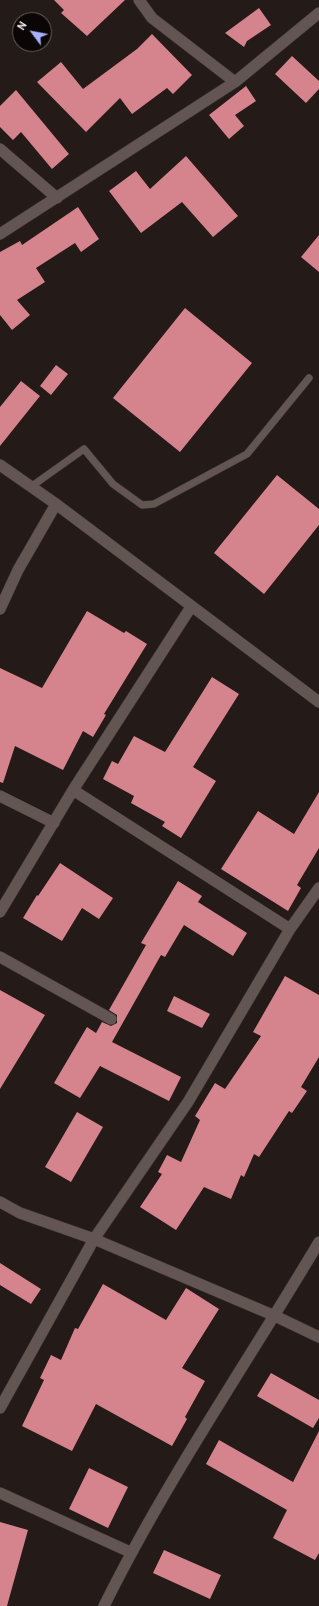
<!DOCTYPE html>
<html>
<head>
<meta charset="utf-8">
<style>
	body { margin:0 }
	#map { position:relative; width:319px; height:1606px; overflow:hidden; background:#241a17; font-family:Overpass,sans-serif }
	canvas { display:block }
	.north { position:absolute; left:12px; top:12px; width:40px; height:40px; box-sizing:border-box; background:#0a0605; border:1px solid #66615f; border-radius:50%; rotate:302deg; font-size:11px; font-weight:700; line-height:16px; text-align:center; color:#f0e9e7 }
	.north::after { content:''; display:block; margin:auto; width:14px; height:18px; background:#a7b0fc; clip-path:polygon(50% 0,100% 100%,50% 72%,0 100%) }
</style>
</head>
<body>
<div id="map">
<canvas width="319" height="1606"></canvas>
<div class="north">N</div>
</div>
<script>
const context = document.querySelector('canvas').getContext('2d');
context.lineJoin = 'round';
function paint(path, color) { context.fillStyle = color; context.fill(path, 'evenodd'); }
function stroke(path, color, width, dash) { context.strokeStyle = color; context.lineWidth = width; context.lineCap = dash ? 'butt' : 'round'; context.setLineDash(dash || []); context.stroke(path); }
const building = new Path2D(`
	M 54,0 L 125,0 L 87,36 L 61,13 L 64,10 Z
	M 259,8 L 271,25 L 247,41 L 244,47 L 225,33 Z
	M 152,34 L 192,75 L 173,94 L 167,88 L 132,114 L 120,98 L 86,132 L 37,82 L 61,62 L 83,89 L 137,49 Z
	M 292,56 L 319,81 L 319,89 L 306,103 L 275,74 Z
	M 246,86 L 256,101 L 235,115 L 244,126 L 229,139 L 209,115 Z
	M 16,90 L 69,154 L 52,169 L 21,132 L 13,140 L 0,127 L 0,106 Z
	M 186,156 L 238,216 L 213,237 L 182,202 L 141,233 L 109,191 L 136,171 L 150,189 Z
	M 78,207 L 99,239 L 81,252 L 75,243 L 36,268 L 45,282 L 17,300 L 30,315 L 12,330 L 0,315 L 0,252 L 20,241 L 22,245 Z
	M 319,235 L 319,272 L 301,257 Z
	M 185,308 L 252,363 L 180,452 L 113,398 Z
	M 56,365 L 68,374 L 51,395 L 40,386 Z
	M 21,381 L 40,396 L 0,446 L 0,407 Z
	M 277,475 L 319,509 L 319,525 L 264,594 L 214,553 Z
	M 87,611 L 124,633 L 126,631 L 147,644 L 104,714 L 106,715 L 93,737 L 83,731 L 63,770 L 15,746 L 3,783 L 0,782 L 0,668 L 42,688 Z
	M 212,677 L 239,694 L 193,767 L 216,781 L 181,838 L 162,826 L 165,822 L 131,803 L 134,796 L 103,779 L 112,761 L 118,764 L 134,736 L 165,752 Z
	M 319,792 L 319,848 L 297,885 L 301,888 L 288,911 L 221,869 L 258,811 L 294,834 Z
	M 60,863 L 113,898 L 99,919 L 82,908 L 62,941 L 23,918 L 37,895 L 38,896 Z
	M 178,881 L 202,896 L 198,902 L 247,933 L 233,956 L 184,925 L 165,957 L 161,955 L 112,1042 L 181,1077 L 169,1101 L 100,1066 L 80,1098 L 54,1083 L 87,1027 L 96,1033 L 102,1022 L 111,1026 L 117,1023 L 117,1015 L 109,1010 L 146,945 L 141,943 Z
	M 285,976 L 319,995 L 319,1057 L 301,1087 L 307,1091 L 292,1113 L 289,1111 L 259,1157 L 254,1154 L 244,1177 L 241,1175 L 231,1199 L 204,1187 L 176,1230 L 140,1207 L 162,1174 L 158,1172 L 167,1155 L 181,1162 L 200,1120 L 195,1116 L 215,1083 L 225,1089 L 261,1036 L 253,1032 Z
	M 0,990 L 45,1015 L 0,1089 Z
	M 174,996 L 210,1014 L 202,1028 L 167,1011 Z
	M 77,1112 L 103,1127 L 71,1182 L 45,1167 Z
	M 0,1263 L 41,1289 L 31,1304 L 0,1285 Z
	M 103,1284 L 166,1320 L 186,1288 L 219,1309 L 182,1368 L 205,1381 L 185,1417 L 187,1419 L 172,1446 L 96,1404 L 72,1451 L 22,1426 L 44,1380 L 40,1378 L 51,1355 L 61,1360 L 75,1328 L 78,1329 Z
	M 271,1373 L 319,1400 L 319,1418 L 313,1428 L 257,1396 Z
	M 319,1431 L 319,1553 L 315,1560 L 273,1538 L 287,1510 L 206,1464 L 219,1440 L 293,1482 Z
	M 89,1468 L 128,1487 L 108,1528 L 69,1509 Z
	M 0,1522 L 28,1530 L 7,1606 L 0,1606 Z
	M 164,1550 L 221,1575 L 210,1599 L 153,1573 Z`);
const service = new Path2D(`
	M 32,486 L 84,449 L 113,484 L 142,505 L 154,504 L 247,454 L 309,378`);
const minor = new Path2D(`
	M 139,0 L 152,18 L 235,82
	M 0,149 L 57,198
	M 0,234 L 235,82 L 319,13
	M 0,465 L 56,504 L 319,702
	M 0,609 L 18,570 L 56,504
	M 73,790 L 290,929
	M 0,796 L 54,823
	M 319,888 L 290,929 L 188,1102 L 94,1239 L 275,1316 L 319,1337
	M 0,912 L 73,790 L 191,607
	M 0,957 L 111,1019
	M 0,1202 L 20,1213 L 94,1239 L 0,1408
	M 0,1493 L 130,1552
	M 104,1606 C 167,1479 247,1363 319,1242`);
paint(building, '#d5838c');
stroke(service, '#3f3736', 8);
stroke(minor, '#3f3736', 12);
stroke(service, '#625552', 7);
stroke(minor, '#625552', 11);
</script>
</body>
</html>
